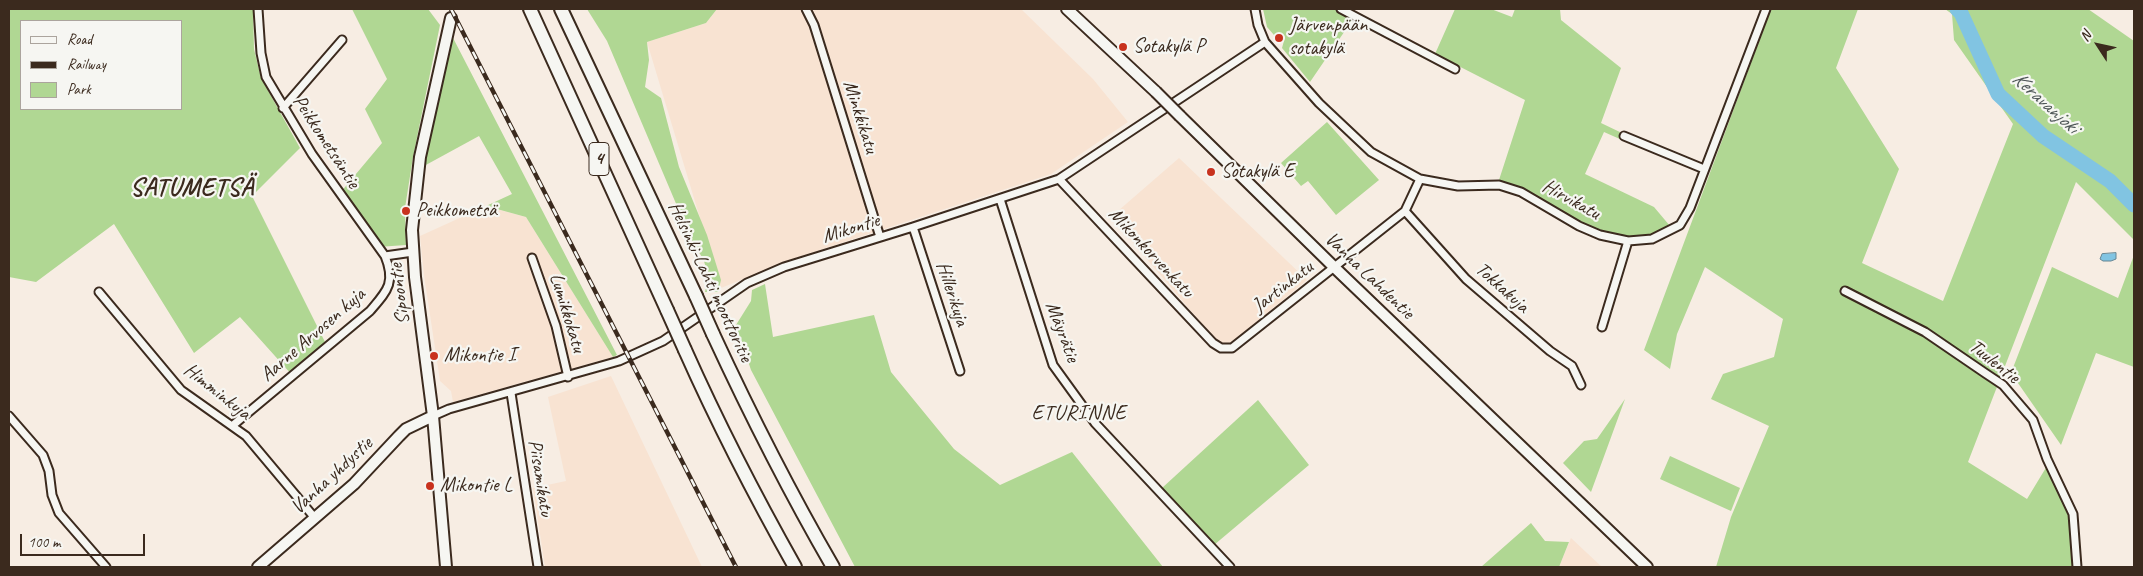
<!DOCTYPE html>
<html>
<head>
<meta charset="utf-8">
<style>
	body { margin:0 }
	#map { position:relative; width:2143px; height:576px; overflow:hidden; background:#f7ede3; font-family:Caveat,sans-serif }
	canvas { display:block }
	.frame { position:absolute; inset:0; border:10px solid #3b2a1e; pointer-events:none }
	.legend { position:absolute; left:20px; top:20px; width:162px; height:90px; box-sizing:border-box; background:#f6f6f2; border:1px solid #aba49d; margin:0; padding:6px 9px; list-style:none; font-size:15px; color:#3b2a1e }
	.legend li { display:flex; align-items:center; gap:10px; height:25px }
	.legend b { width:25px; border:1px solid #aba49d }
	.north { position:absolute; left:2073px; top:20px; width:50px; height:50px; -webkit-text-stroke:4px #f6f6f2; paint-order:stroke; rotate:305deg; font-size:14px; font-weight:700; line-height:20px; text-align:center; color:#3b2a1e }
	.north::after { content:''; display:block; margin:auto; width:18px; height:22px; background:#3b2a1e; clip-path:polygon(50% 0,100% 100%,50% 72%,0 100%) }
	.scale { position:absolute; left:20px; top:534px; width:125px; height:22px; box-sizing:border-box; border:2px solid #3b2a1e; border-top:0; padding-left:6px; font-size:15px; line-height:18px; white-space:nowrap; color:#3b2a1e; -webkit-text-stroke:4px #f6f6f2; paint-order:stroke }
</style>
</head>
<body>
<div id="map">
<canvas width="2143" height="576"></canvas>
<div class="frame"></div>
<ul class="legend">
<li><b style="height:6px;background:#f6f6f2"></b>Road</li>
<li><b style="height:6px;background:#3b2a1e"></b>Railway</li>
<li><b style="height:14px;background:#b0d793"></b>Park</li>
</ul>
<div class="north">N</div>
<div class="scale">100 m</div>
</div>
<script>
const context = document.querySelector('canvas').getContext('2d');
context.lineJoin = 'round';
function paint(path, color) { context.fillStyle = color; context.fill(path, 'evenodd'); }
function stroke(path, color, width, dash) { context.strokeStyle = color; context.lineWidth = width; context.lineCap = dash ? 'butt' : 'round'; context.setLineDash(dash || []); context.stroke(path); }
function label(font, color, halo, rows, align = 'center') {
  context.font = font + ' Caveat,sans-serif'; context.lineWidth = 4.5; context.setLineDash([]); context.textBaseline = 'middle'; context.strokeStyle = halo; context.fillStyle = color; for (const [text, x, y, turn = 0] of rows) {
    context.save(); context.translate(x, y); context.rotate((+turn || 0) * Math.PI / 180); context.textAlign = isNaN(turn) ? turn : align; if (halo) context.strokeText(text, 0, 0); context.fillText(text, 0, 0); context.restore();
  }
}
const built = new Path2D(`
	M 717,9 L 1021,9 L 1093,79 L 1128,122 L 1051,174 L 790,260 L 721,288 L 647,42 L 706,23 Z
	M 1179,158 L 1307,280 L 1231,344 L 1219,344 L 1111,217 Z
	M 486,206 L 526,217 L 613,357 L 453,402 L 451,391 L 440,381 L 424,275 L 420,236 Z
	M 611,376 L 702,567 L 545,567 L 533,488 L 566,481 L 548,397 Z
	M 1571,538 L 1602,567 L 1559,567 Z`);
const green = new Path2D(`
	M 9,9 L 253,9 L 254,49 L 261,78 L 300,148 L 252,196 L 327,346 L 292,375 L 240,317 L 194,353 L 114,224 L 36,282 L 9,277 ZM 21,21 L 181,21 L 181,109 L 21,109 Z
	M 352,9 L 428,9 L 440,25 L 413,157 L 405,208 L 406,245 L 378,247 L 340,193 L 382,143 L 365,109 L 387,79 Z
	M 587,9 L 717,9 L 706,23 L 647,42 L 649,60 L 645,87 L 661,98 L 679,167 L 707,235 L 721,280 L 718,292 L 705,292 C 710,274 706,259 694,246 L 607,41 Z
	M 1263,9 L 1335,9 L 1353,19 L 1310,82 L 1282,48 L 1285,37 L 1281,33 L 1274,35 L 1267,27 Z
	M 1455,9 L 1491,9 L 1512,17 L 1515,9 L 1560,9 L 1561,20 L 1621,68 L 1601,123 L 1624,134 L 1622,140 L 1604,132 L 1585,174 L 1654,207 L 1670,226 C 1664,229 1658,232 1652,234 C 1608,248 1561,208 1525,189 C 1517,185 1507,183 1499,180 L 1525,100 L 1435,54 Z
	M 1771,9 L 1858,9 L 1836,68 L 1899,169 L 1862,263 L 1943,301 L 2013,124 L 1954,40 L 1952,14 L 1945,9 L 2088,9 L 2134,41 L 2134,240 L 2076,182 L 1968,462 L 2027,499 L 2047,466 L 2070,515 L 2073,567 L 1716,567 L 1731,517 L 1769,426 L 1711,399 L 1723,374 L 1774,357 L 1783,319 L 1705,267 L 1677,334 L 1670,369 L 1644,350 Z
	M 452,36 L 617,355 L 613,357 L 526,217 L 486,206 L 512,194 L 479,136 L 424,166 Z
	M 1327,122 L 1379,180 L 1336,215 L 1308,181 L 1301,186 L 1281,163 Z
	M 2134,255 L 2134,367 L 2096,353 L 2061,445 L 2011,373 L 2052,267 L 2118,298 Z
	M 765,284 L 773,337 L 874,315 L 891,372 L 954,449 L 1000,485 L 1072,452 L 1163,567 L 855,567 L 751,370 L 736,325 L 751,301 L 752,290 Z
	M 1625,399 L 1591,492 L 1563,463 L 1584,441 L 1597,439 Z
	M 1258,400 L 1309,465 L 1214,545 L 1162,488 Z
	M 1670,456 L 1740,488 L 1731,511 L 1660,479 Z
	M 1531,523 L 1545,541 L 1569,542 L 1559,567 L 1481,567 Z`);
const water = new Path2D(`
	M 2116,253 L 2116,259 L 2111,261 L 2103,261 L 2100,259 L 2102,254 Z`);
const river = new Path2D(`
	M 1957,9 L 1961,13 L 1998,94 L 2043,136 L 2110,181 L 2134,205`);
const street = new Path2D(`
	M 258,9 L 261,53 L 266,77 L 312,154 L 385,256 L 413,252
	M 806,9 L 814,25 L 880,237
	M 1255,9 L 1258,25 L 1265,42 L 1319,103 L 1371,152 L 1420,179 L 1458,186 L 1499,185 L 1521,192 L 1579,226 L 1600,235 L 1628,241 L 1652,239 L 1680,225 L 1690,208 L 1766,9
	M 1341,9 L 1455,69
	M 283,108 L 342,40
	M 1624,136 L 1704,169
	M 1059,179 L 1213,343 L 1221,348 L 1232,348 L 1405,211 L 1420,179
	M 1000,199 L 1053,365 L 1095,423 L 1230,567
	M 1405,211 L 1466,279 L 1550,351 L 1572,366 L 1581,385
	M 913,227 L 960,371
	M 532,258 L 556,326 L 568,377
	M 1845,291 L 1925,332 L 1985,373 L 2003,385 L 2033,420 L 2047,459 L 2073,514 L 2077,567
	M 99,292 L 181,390 L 246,436 L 314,517
	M 1602,327 L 1628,241
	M 511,393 L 538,567
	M 9,416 L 43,455 L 49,471 L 52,495 L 59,513 L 106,567
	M 433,416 L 449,409 L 619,361 L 663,341 L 747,283 L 784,267 L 913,227 L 1059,179 L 1265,42
	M 232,426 L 370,311 C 387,291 396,283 385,256`);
const secondary = new Path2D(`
	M 1067,9 L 1156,92
	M 1180,116 L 1334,267 L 1647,567
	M 258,567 L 354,484 L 399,436 L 406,429 L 433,416
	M 446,567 L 433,416 L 415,277 L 412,230 L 420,157 L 451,18`);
const highway = new Path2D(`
	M 530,9 L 667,310
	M 561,9 L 696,296
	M 713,334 C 750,414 789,491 833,567
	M 685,350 C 718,424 755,496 795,567`);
const rail = new Path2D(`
	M 451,9 L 736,567`);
const secondaryBridge = new Path2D(`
	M 1156,92 L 1180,116`);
const highwayBridge = new Path2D(`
	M 696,296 L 713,334
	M 667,310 L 685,350`);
const markers = [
	[1279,38,5,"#c8321e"],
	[1123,47,5,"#c8321e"],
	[1211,172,5,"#c8321e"],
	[406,211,5,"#c8321e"],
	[434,356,5,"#c8321e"],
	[430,486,5,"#c8321e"]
];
const shields = [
	[599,159,20]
];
const shieldNames = [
	["4",599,159]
];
const poiNames = [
	["Järvenpään",1289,26],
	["sotakylä",1289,49],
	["Sotakylä P",1133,47],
	["Sotakylä E",1221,172],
	["Peikkometsä",416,211],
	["Mikontie I",444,356],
	["Mikontie L",440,486]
];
const streetNames = [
	["Minkkikatu",860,117,72],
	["Peikkometsäntie",326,142,57],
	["Hirvikatu",1571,200,29],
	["Mikontie",851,229,-17],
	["Mikonkorvenkatu",1151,253,47],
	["Vanha Lahdentie",1369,276,44],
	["Helsinki-Lahti moottoritie",710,282,65],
	["Jartinkatu",1283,287,-38],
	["Tokkakuja",1502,288,42],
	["Sipoontie",400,294,-97],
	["Hillerikuja",952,294,72],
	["Lumikkokatu",567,313,73],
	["Mäyrätie",1062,332,69],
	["Aarne Arvosen kuja",313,335,-41],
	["Tuulentie",1994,362,38],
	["Himminkuja",217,392,38],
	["Vanha yhdystie",332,476,-43],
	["Piisamikatu",540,478,81]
];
const waterNames = [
	["Keravanjoki",2045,103,42]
];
const neighbourhoodNames = [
	["ETURINNE",1079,413]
];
const districtNames = [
	["SATUMETSÄ",192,188]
];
paint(built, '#f8e3d2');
paint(green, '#b0d793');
paint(water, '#81c4e2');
stroke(water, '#658694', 1);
stroke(river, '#81c4e2', 15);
stroke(street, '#3b2a1e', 11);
stroke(secondary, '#3b2a1e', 14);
stroke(highway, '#3b2a1e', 16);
stroke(street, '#f6f6f2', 7);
stroke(secondary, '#f6f6f2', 10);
stroke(highway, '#f6f6f2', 12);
stroke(rail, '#3b2a1e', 4.5);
stroke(rail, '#f6f6f2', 2.5, [8]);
stroke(secondaryBridge, '#3b2a1e', 14, []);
stroke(highwayBridge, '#3b2a1e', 16, []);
stroke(secondaryBridge, '#f6f6f2', 10);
stroke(highwayBridge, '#f6f6f2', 12);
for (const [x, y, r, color] of markers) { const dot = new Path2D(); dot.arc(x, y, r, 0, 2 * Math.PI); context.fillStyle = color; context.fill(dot); stroke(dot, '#f6f6f2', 2); }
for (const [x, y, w] of shields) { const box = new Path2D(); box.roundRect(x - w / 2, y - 16.5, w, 33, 4); context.fillStyle = '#f6f6f2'; context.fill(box); stroke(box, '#3b2a1e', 1); }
label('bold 19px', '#3b2a1e', null, shieldNames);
label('20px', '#3b2a1e', '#f6f6f2', poiNames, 'left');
label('20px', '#3b2a1e', '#f6f6f2', streetNames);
label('italic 21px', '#505859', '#f6f6f2', waterNames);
context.letterSpacing = '1px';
label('21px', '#3b2a1e', '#f6f6f2', neighbourhoodNames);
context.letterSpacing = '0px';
context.letterSpacing = '1px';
label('bold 25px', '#3b2a1e', '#f6f6f2', districtNames);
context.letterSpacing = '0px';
</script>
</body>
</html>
